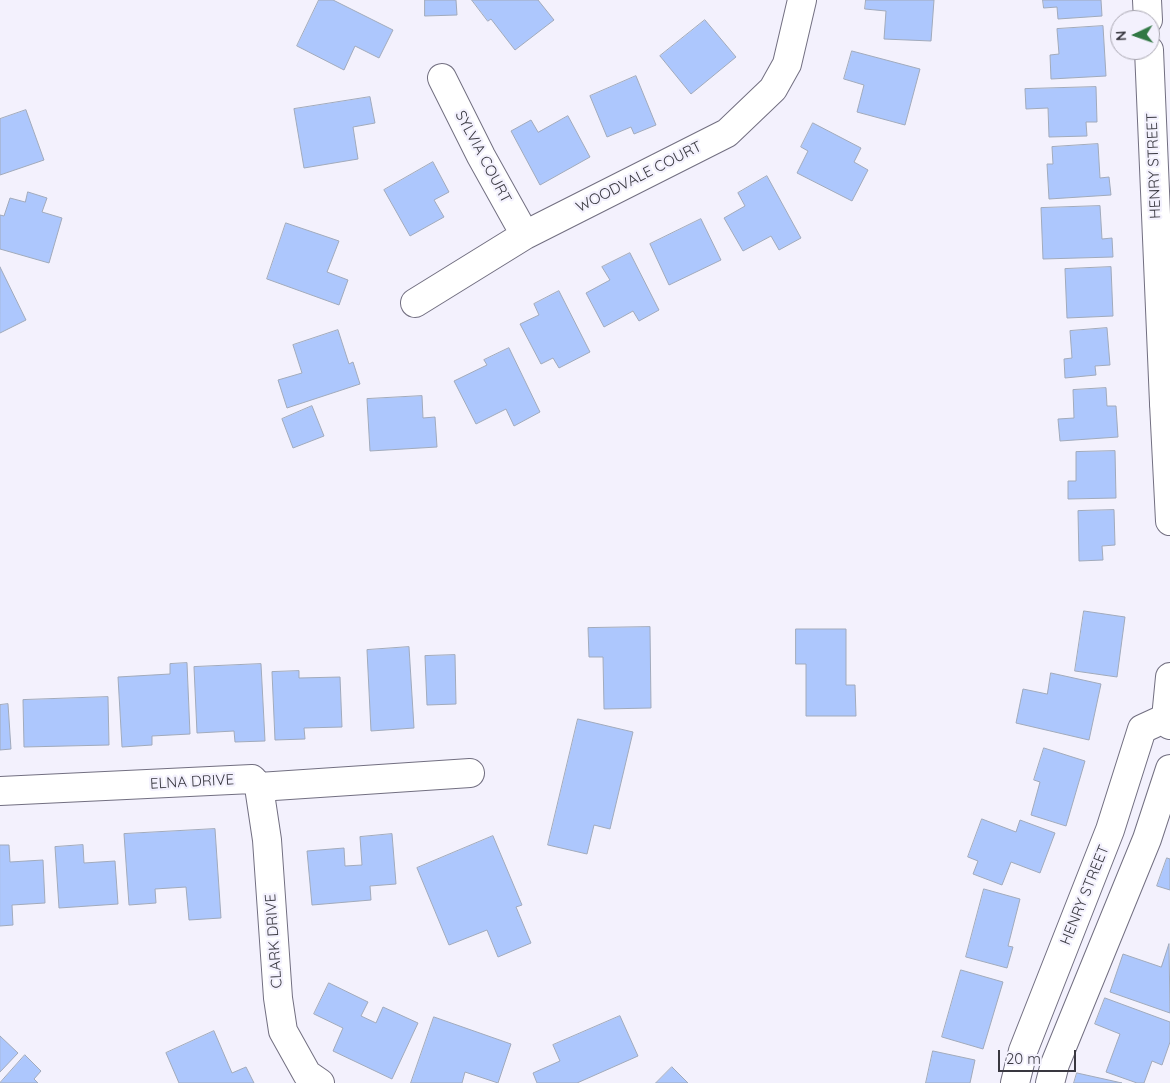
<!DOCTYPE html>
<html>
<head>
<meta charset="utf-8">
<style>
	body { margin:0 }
	#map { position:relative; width:1170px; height:1083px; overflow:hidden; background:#f3f1fd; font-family:Quicksand,sans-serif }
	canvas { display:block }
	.north { position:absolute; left:1110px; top:10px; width:50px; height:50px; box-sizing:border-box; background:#f3f1fd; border:1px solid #a9a7b1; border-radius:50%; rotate:267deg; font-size:14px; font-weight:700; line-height:20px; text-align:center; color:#393840 }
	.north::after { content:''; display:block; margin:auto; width:18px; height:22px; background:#317844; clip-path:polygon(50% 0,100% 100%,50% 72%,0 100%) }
	.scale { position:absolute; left:998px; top:1050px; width:78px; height:22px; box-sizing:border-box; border:2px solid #393840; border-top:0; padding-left:6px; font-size:15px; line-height:18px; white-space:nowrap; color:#393840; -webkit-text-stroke:4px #f3f1fd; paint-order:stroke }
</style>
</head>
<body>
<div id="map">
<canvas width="1170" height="1083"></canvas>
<div class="north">N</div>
<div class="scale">20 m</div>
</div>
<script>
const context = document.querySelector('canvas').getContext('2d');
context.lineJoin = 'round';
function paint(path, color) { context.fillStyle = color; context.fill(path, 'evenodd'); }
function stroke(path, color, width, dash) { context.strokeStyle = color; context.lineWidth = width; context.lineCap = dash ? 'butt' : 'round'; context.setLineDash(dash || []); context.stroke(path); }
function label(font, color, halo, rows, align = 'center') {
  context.font = font + ' Quicksand,sans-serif'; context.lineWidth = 4.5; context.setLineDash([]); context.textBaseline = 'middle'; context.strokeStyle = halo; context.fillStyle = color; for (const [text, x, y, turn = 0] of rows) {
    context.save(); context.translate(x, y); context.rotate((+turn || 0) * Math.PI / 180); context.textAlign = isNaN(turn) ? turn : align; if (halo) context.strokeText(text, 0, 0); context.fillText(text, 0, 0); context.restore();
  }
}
const building = new Path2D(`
	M 319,0 L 333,0 L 393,30 L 379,58 L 355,46 L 344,70 L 297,46 Z
	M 425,0 L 456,0 L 457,15 L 425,16 Z
	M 472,0 L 538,0 L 554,20 L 515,50 L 491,19 L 488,21 Z
	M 866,0 L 934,0 L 931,41 L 884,39 L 886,11 L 865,9 Z
	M 1043,0 L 1101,0 L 1102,16 L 1058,19 L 1057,7 L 1044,8 Z
	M 705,20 L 736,57 L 691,94 L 660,56 Z
	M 1103,26 L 1106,76 L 1051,79 L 1050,55 L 1059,54 L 1057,29 Z
	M 852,51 L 920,69 L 905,125 L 857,112 L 864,85 L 844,79 Z
	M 636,76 L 656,125 L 634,134 L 631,127 L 607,137 L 590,96 Z
	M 1096,87 L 1097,122 L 1086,122 L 1087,136 L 1049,137 L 1048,108 L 1026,109 L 1025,89 Z
	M 370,97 L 375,123 L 353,127 L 358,159 L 304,168 L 294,109 Z
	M 26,110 L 44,160 L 0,175 L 0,119 Z
	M 568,116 L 590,157 L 540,185 L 511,131 L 531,120 L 538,132 Z
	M 813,123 L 861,148 L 854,162 L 868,170 L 852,201 L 797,173 L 808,151 L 801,147 Z
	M 1098,144 L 1100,178 L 1109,177 L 1111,195 L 1049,199 L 1047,164 L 1053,164 L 1052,147 Z
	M 433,162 L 449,192 L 434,200 L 444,217 L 410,236 L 384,190 Z
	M 767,176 L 801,238 L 779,250 L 771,236 L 743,251 L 724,218 L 745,206 L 738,193 Z
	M 28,192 L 47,198 L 42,212 L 62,218 L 49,263 L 0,249 L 0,215 L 4,216 L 10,198 L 25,202 Z
	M 1100,206 L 1102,239 L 1112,238 L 1113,257 L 1043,259 L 1041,208 Z
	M 701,219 L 721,260 L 669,285 L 650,244 Z
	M 286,223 L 339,241 L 327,272 L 348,280 L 339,305 L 267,279 Z
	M 630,253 L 659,310 L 639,321 L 633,311 L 604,327 L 586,293 L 610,280 L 602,267 Z
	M 0,267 L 26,320 L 0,333 Z
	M 1111,267 L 1113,316 L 1067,318 L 1065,269 Z
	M 559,291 L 590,352 L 559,368 L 553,358 L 541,364 L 520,324 L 539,315 L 534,304 Z
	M 1107,328 L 1110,365 L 1095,366 L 1096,375 L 1065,378 L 1064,359 L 1072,358 L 1070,331 Z
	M 338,330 L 349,364 L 353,362 L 360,384 L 287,408 L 278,380 L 302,373 L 293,345 Z
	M 509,348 L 540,412 L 514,426 L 506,409 L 476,424 L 454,381 L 487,365 L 484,360 Z
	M 1106,388 L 1107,406 L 1116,406 L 1118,437 L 1060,441 L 1058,419 L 1074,418 L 1073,390 Z
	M 422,396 L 423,418 L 435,417 L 437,447 L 370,451 L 367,399 Z
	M 312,406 L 324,436 L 293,448 L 282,419 Z
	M 1115,451 L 1116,498 L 1068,499 L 1068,481 L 1076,481 L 1076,452 Z
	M 1114,510 L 1115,545 L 1102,546 L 1103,560 L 1079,561 L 1078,511 Z
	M 1084,611 L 1125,617 L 1117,677 L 1075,671 Z
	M 650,627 L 651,708 L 604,709 L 603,657 L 589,657 L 588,628 Z
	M 796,629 L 846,629 L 846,685 L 855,685 L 856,716 L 806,716 L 806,664 L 796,664 Z
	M 409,647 L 414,728 L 371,731 L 367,650 Z
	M 455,655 L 456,704 L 427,705 L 425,656 Z
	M 187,663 L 190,734 L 152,736 L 152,745 L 122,747 L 118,677 L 170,674 L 170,664 Z
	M 261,664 L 265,741 L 235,742 L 234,731 L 197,733 L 194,667 Z
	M 299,671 L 299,678 L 340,677 L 342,727 L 304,728 L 305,739 L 275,740 L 272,672 Z
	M 1051,673 L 1101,684 L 1089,740 L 1016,723 L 1023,689 L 1047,694 Z
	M 108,697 L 109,745 L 24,747 L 23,700 Z
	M 8,704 L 11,749 L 0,750 L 0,705 Z
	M 578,719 L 633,732 L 610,829 L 594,825 L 587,854 L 548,845 Z
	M 1044,748 L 1085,761 L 1066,826 L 1031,815 L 1040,782 L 1034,780 Z
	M 982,819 L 1016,832 L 1020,820 L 1055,833 L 1040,873 L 1011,862 L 1002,885 L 973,874 L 978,861 L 968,857 Z
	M 215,829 L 221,918 L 189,920 L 186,887 L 155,889 L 156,903 L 129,905 L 124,834 Z
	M 392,834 L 396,884 L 370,886 L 371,900 L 312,905 L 307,851 L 344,848 L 345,866 L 362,865 L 360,837 Z
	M 493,836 L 522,905 L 516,907 L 531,943 L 498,957 L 487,930 L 449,945 L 417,868 Z
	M 0,845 L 9,845 L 10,862 L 43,860 L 45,903 L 12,905 L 13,925 L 0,926 Z
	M 83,845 L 84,863 L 115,861 L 118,904 L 59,908 L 55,847 Z
	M 1167,858 L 1170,859 L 1170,890 L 1157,886 Z
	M 984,889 L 1020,899 L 1008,946 L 1013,947 L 1007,968 L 966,957 Z
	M 1169,944 L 1170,1013 L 1110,992 L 1123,954 L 1161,967 Z
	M 961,970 L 1003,982 L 983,1049 L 942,1037 Z
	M 329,983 L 368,1002 L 361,1016 L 376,1023 L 383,1007 L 418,1023 L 392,1079 L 333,1051 L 343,1028 L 314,1014 Z
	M 1105,998 L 1170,1022 L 1170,1042 L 1162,1065 L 1152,1061 L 1144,1083 L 1137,1083 L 1106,1072 L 1120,1034 L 1095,1024 Z
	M 620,1016 L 638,1056 L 577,1083 L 537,1083 L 533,1073 L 560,1061 L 553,1045 Z
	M 434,1017 L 511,1044 L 498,1083 L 465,1072 L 462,1083 L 411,1083 Z
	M 214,1031 L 232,1073 L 246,1067 L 254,1083 L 179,1083 L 166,1053 Z
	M 0,1036 L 18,1053 L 0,1072 Z
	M 933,1051 L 975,1060 L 970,1083 L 926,1083 Z
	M 25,1055 L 41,1071 L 34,1079 L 38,1083 L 0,1083 Z
	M 672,1067 L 688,1083 L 656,1083 Z
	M 1077,1073 L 1122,1083 L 1074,1083 Z`);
const minor = new Path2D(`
	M 1147,0 L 1148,20
	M 1149,50 L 1164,403
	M 442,78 L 481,156 L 525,235
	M 415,303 L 525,235 L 727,133 L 773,89 L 787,64 L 802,0
	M 259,787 L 267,840 L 278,998 L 283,1031 L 307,1074 L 320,1083
	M 0,791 L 252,779 L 259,787 L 470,773`);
const tertiary = new Path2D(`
	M 1170,403 L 1164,403 L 1170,521
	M 1170,677 L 1166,718 L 1170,725
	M 1015,1083 L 1023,1051 L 1110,830 L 1142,729 L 1166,718
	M 1050,1083 L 1055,1064 L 1147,839 L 1170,769`);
const streetNames = [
	["SYLVIA COURT",483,157,62],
	["HENRY STREET",1154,166,-92],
	["WOODVALE COURT",639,177,-27],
	["ELNA DRIVE",192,782,-3],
	["HENRY STREET",1085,895,-68],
	["CLARK DRIVE",274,941,-94]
];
paint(building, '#adc7fd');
stroke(building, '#a1aabb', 1);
stroke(minor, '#726f81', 30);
stroke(tertiary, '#726f81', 30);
stroke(minor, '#fff', 28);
stroke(tertiary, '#fff', 28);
label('15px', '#393840', '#f3f1fd', streetNames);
</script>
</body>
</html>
